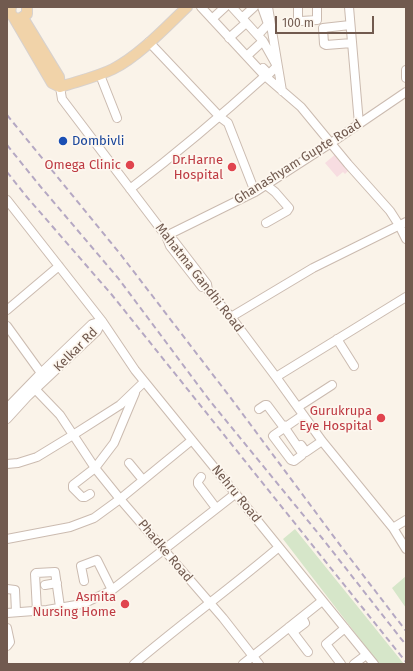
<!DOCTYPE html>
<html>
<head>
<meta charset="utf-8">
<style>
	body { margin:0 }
	#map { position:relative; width:413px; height:671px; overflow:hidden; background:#faf3e9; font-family:"Fira Sans",sans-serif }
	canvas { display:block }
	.frame { position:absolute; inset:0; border:8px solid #715a4f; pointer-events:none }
	.scale { position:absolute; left:275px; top:16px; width:99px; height:18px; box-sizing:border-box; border:2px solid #715a4f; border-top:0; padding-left:5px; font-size:12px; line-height:14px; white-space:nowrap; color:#715a4f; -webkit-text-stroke:3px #fdf7ef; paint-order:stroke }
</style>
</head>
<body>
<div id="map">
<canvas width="413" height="671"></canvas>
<div class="frame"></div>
<div class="scale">100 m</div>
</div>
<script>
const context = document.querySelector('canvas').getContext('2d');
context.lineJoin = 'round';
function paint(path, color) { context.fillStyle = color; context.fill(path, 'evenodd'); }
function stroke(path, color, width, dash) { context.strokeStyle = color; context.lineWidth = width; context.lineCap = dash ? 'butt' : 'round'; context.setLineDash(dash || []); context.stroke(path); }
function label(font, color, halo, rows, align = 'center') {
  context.font = font + ' "Fira Sans",sans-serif'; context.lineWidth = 3.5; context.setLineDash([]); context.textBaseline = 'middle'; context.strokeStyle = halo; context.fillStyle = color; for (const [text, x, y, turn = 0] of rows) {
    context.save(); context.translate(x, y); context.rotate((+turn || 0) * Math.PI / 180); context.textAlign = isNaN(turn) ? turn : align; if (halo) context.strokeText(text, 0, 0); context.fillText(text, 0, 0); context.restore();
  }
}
const medical = new Path2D(`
	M 337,153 L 350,169 L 345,174 L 343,172 L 337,177 L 325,163 Z`);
const green = new Path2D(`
	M 295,529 L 404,664 L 379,664 L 283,539 Z
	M 406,576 L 406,608 L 392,588 Z`);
const minor = new Path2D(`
	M 201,7 L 265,76 L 301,107 L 348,164 L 390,211 L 399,225 L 406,239
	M 232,7 L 263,41
	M 268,7 L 282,91
	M 298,7 L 298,20 L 301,21 L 317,20 L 317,7
	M 349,7 L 359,124
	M 242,18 L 254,7
	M 212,19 L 225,7
	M 350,25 L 323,28 L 324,44 L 326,45 L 352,43
	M 258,35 L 268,24 L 262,7
	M 229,38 L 246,23
	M 149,42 L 220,117 L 228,123 L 255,192
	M 250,53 L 263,41 L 277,66 L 269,74 L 263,68
	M 406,70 L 406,78
	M 100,75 L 117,118
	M 60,87 L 62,99 L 166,236 L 174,241 L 207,284 L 208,290 L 231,317 L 276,377 L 322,441 L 393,528 L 406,549
	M 266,185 L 275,192 L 289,208 L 287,211 L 266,223
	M 130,189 C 177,153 222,115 265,76
	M 7,200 L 102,321 L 135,370 L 374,664
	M 166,236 L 255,192 L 331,143 L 406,92
	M 166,236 L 170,246 L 202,287
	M 7,310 L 59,266
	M 231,317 L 313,268 L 406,222
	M 7,326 L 41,373
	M 337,339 L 354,366
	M 276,377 L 406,297
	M 35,389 L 60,415 L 95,468 L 120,499 L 223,618 L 259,664
	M 298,407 L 332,385
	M 7,408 L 41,373 L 92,324 L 102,321
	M 259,409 L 265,405 L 267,405 L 282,425 L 287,426
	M 7,419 L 28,396 L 97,331 L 102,321
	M 285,428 L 302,453 L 302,455 L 294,461 L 291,460 L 273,436 L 274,435 L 303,415
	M 301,445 L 306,452 L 322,441
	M 129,463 L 143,480
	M 7,464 L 18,463 L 37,457 L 73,435 L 120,405 L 144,382
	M 201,477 L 198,481 L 198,484 L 216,508
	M 90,494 L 85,497 L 82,497 L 73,488 L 73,485 L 95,468 L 114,443 L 135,393
	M 393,528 L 406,520
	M 7,539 L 70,527 L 94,518 L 120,499 L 192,440
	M 84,581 L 81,566 L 97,560 L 112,590
	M 45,585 L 57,583
	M 7,589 L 15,590 L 16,612
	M 37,611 L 35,574 L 36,573 L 55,572 L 60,607
	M 7,613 L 47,610 L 82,604 L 89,601 L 112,590 L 235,494
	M 289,627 L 308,652
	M 7,628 L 10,642 L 7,646
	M 293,632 L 305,623 L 302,617
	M 134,664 C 181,624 232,587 279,547
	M 243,664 L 322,601
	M 341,664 L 326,644 L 345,628
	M 354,664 L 366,655`);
const major = new Path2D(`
	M 11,7 C 9,14 13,19 20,19 L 27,14 L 27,7
	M 14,18 L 52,83 L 60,87
	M 23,18 L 59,77 L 60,87
	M 60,87 C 78,81 97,77 113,69 C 139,56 166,27 187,7`);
const rail = new Path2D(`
	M 7,115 L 121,255 L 230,397 L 343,549 L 406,631
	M 7,145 L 40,186 L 118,278 L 210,401 L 322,538 L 406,645
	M 7,172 L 26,196 L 112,295 L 406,662`);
const markers = [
	[63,141,5,"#1a4fb4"],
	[130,165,5,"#e0444e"],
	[232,167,5,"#e0444e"],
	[381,418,5,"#e0444e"],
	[125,604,5,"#e0444e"]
];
const transitNames = [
	["Dombivli",72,141]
];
const healthNames = [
	["Dr.Harne",223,160],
	["Hospital",223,175],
	["Omega Clinic",121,165],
	["Gurukrupa",372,411],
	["Eye Hospital",372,426],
	["Asmita",116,597],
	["Nursing Home",116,612]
];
const streetNames = [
	["Ghanashyam Gupte Road",298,162,-32],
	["Mahatma Gandhi Road",199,278,52],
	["Kelkar Rd",76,350,-45],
	["Nehru Road",236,494,51],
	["Phadke Road",165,551,50]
];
paint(medical, '#f7dde1');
paint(green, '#d6e6c9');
stroke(minor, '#cbbbb0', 10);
stroke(major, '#d7d1ce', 12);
stroke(minor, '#fff', 8);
stroke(major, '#f1d3a9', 10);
stroke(rail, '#b5a8c3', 2, [6, 4]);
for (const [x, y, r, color] of markers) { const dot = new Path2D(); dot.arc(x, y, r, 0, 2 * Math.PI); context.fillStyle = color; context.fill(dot); stroke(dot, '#fdf7ef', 1.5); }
label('13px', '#164399', '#fdf7ef', transitNames, 'left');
label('13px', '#be3a42', '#fdf7ef', healthNames, 'right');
label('13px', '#715a4f', '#fdf7ef', streetNames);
</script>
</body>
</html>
